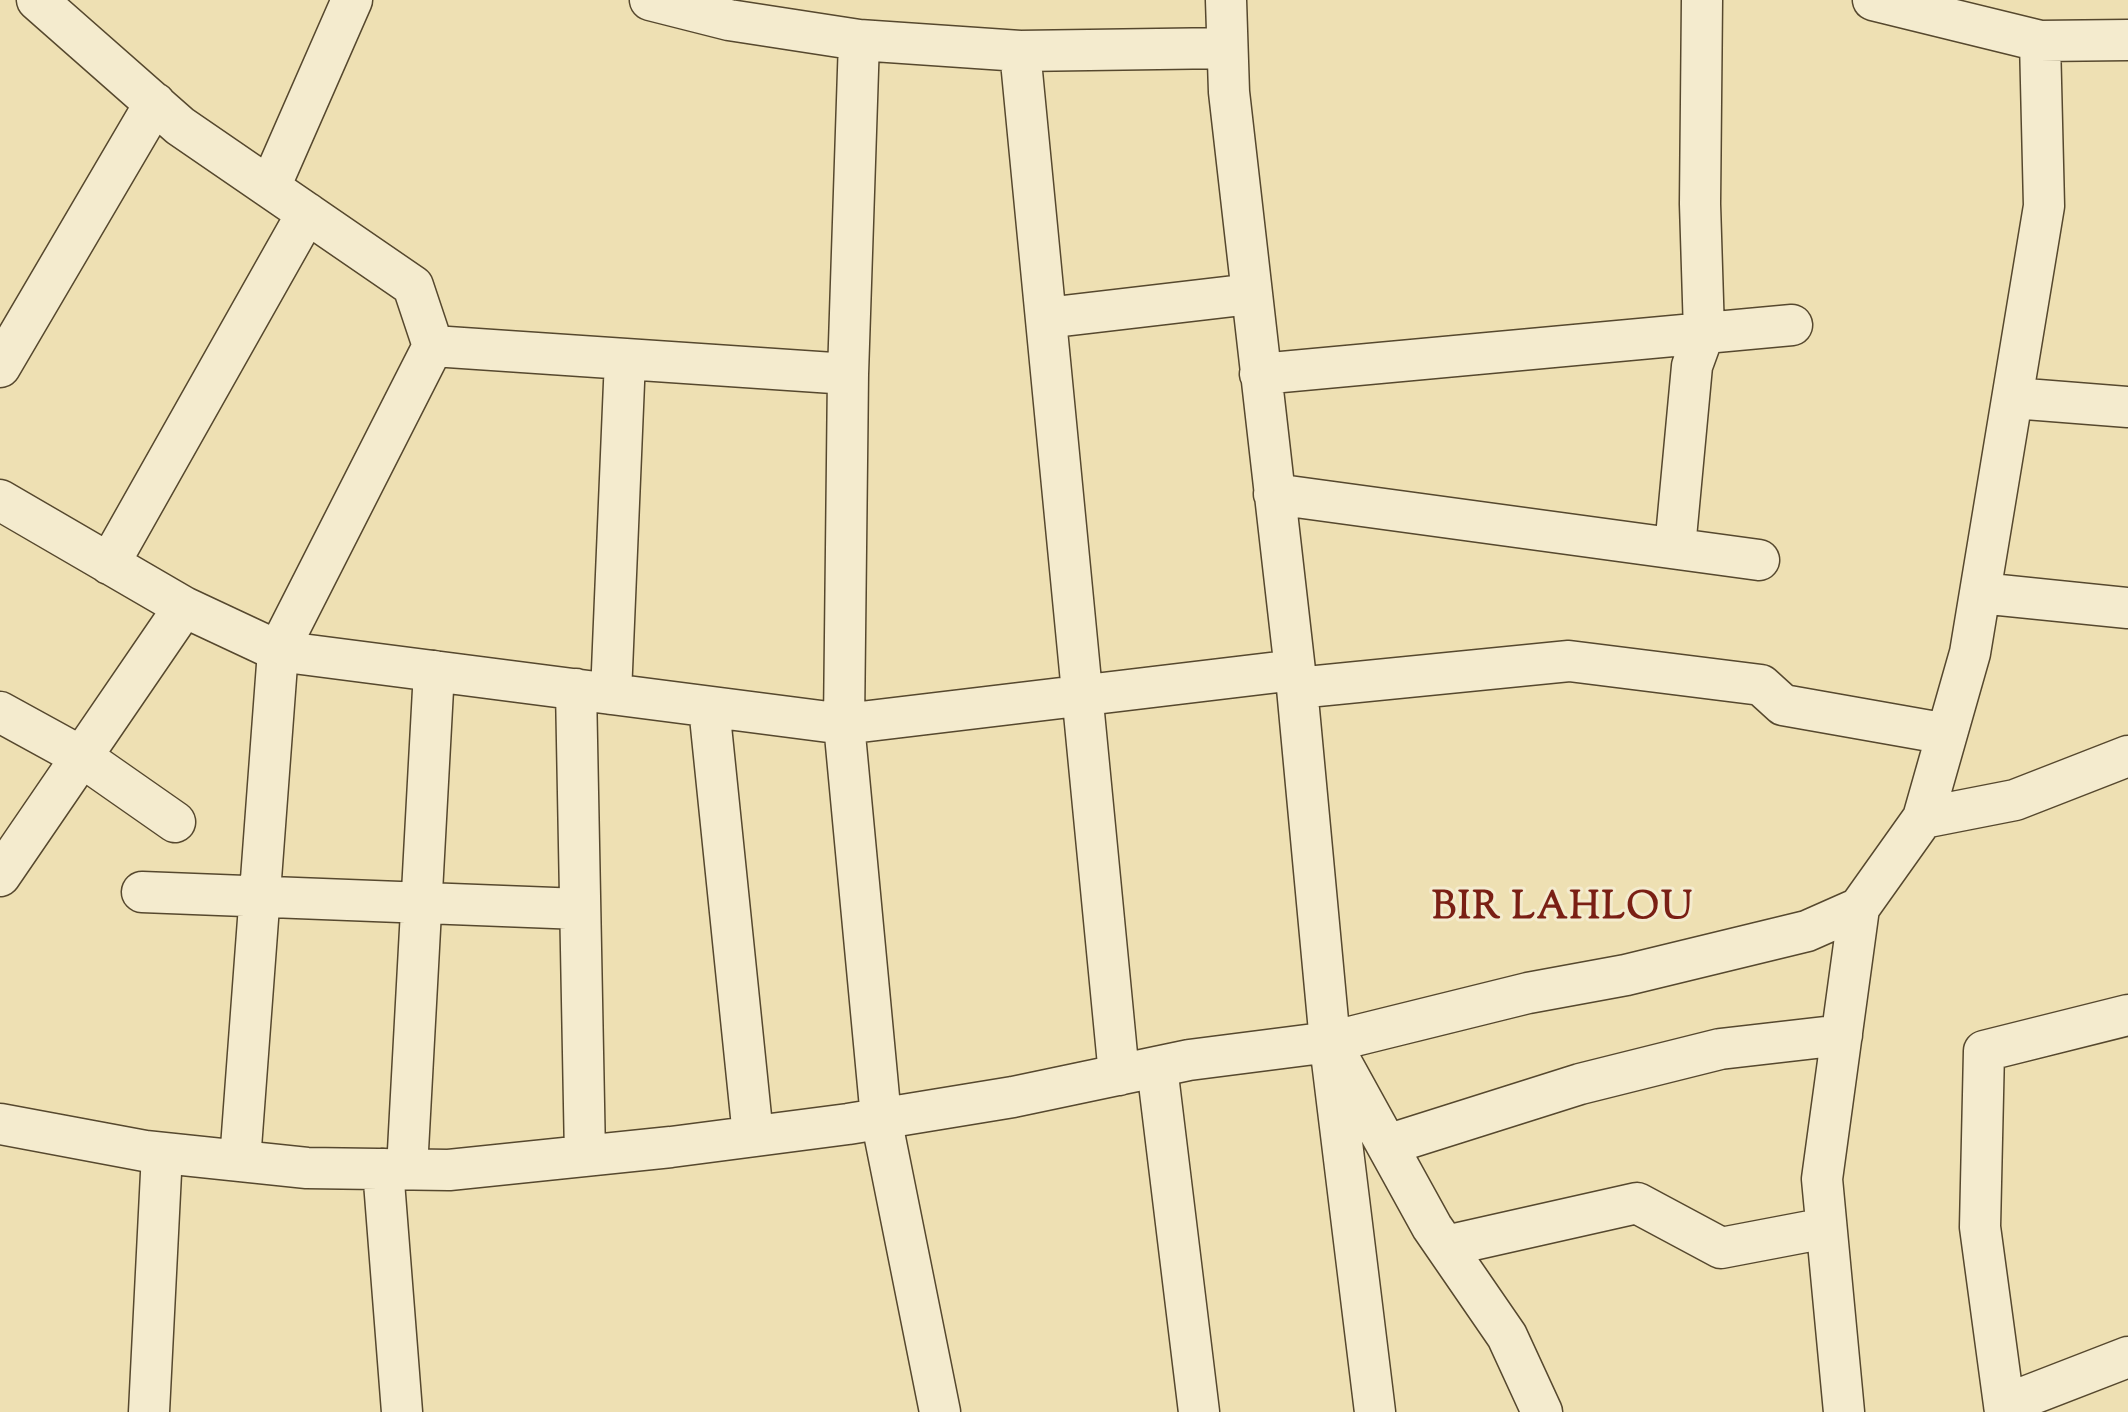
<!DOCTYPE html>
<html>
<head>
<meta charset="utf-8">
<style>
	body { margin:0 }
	canvas { display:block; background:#eee0b3 }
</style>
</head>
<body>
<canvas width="2128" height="1412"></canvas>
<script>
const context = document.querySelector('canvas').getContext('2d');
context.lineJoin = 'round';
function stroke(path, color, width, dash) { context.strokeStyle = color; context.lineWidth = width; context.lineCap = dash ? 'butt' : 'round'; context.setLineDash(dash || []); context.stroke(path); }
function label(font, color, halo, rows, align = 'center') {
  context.font = font + ' "Sorts Mill Goudy",serif'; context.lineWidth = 6; context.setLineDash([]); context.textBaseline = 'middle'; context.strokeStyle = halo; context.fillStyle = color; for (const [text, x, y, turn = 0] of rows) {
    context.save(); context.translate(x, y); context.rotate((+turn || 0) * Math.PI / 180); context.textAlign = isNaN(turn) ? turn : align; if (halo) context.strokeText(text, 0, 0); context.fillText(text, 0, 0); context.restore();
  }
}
const minor = new Path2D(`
	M 37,0 L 180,126 L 413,286 L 433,346 L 278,651 L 844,724 L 1295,670
	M 650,0 L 729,20 L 859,40 L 1020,51 L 1227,48
	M 1873,0 L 2040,41 L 2128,40
	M 859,40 L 848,374 L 844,724 L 881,1118 L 940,1412
	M 1020,51 L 1119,1075
	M 270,187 L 352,0
	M 1046,318 L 1251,294
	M 433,346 L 848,374
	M 0,367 L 155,103
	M 1260,374 L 1792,325
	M 2013,398 L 2128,407
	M 1274,494 L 1759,560
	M 0,500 L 184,607 L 0,876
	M 1675,548 L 1692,366 L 1704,333 L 1700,204 L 1702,0
	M 109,564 L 307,213
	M 1980,593 L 2128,608
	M 184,607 L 278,651 L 240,1161
	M 1297,688 L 1569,661 L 1761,685 L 1783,705 L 1947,734
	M 576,689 L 585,1156
	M 611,694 L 625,359
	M 709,707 L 753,1136
	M 0,712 L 82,757 L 175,822
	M 1923,818 L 2015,800 L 2128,756
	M 142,892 L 580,909
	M 1330,1042 L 1528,993 L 1626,975 L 1807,931 L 1859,908
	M 1330,1042 L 1432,1227 L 1507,1336 L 1542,1412
	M 1332,1061 L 1375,1412
	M 1157,1067 L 1199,1412
	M 0,1124 L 145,1151 L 307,1168 L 449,1170 L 671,1147 L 848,1124 L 1013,1097 L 1189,1060 L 1330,1042 L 1297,688 L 1229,92 L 1226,0
	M 1387,1145 L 1580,1084 L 1720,1049 L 1842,1035
	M 383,1169 L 402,1412
	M 407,1169 L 434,671
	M 1446,1246 L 1637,1203 L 1721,1248 L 1826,1228
	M 2004,1405 L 2128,1357
	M 149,1412 L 162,1153
	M 1844,1412 L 1822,1179 L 1859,908 L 1923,818 L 1970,653 L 2044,206 L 2040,41
	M 2005,1412 L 1980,1227 L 1984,1051 L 2128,1015`);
const districtNames = [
	["BIR LAHLOU",1563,912]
];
stroke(minor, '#56482e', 43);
stroke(minor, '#f4ebce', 40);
context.letterSpacing = '2px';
label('bold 38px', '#7a1f14', '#f4ebce', districtNames);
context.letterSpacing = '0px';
</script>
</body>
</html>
